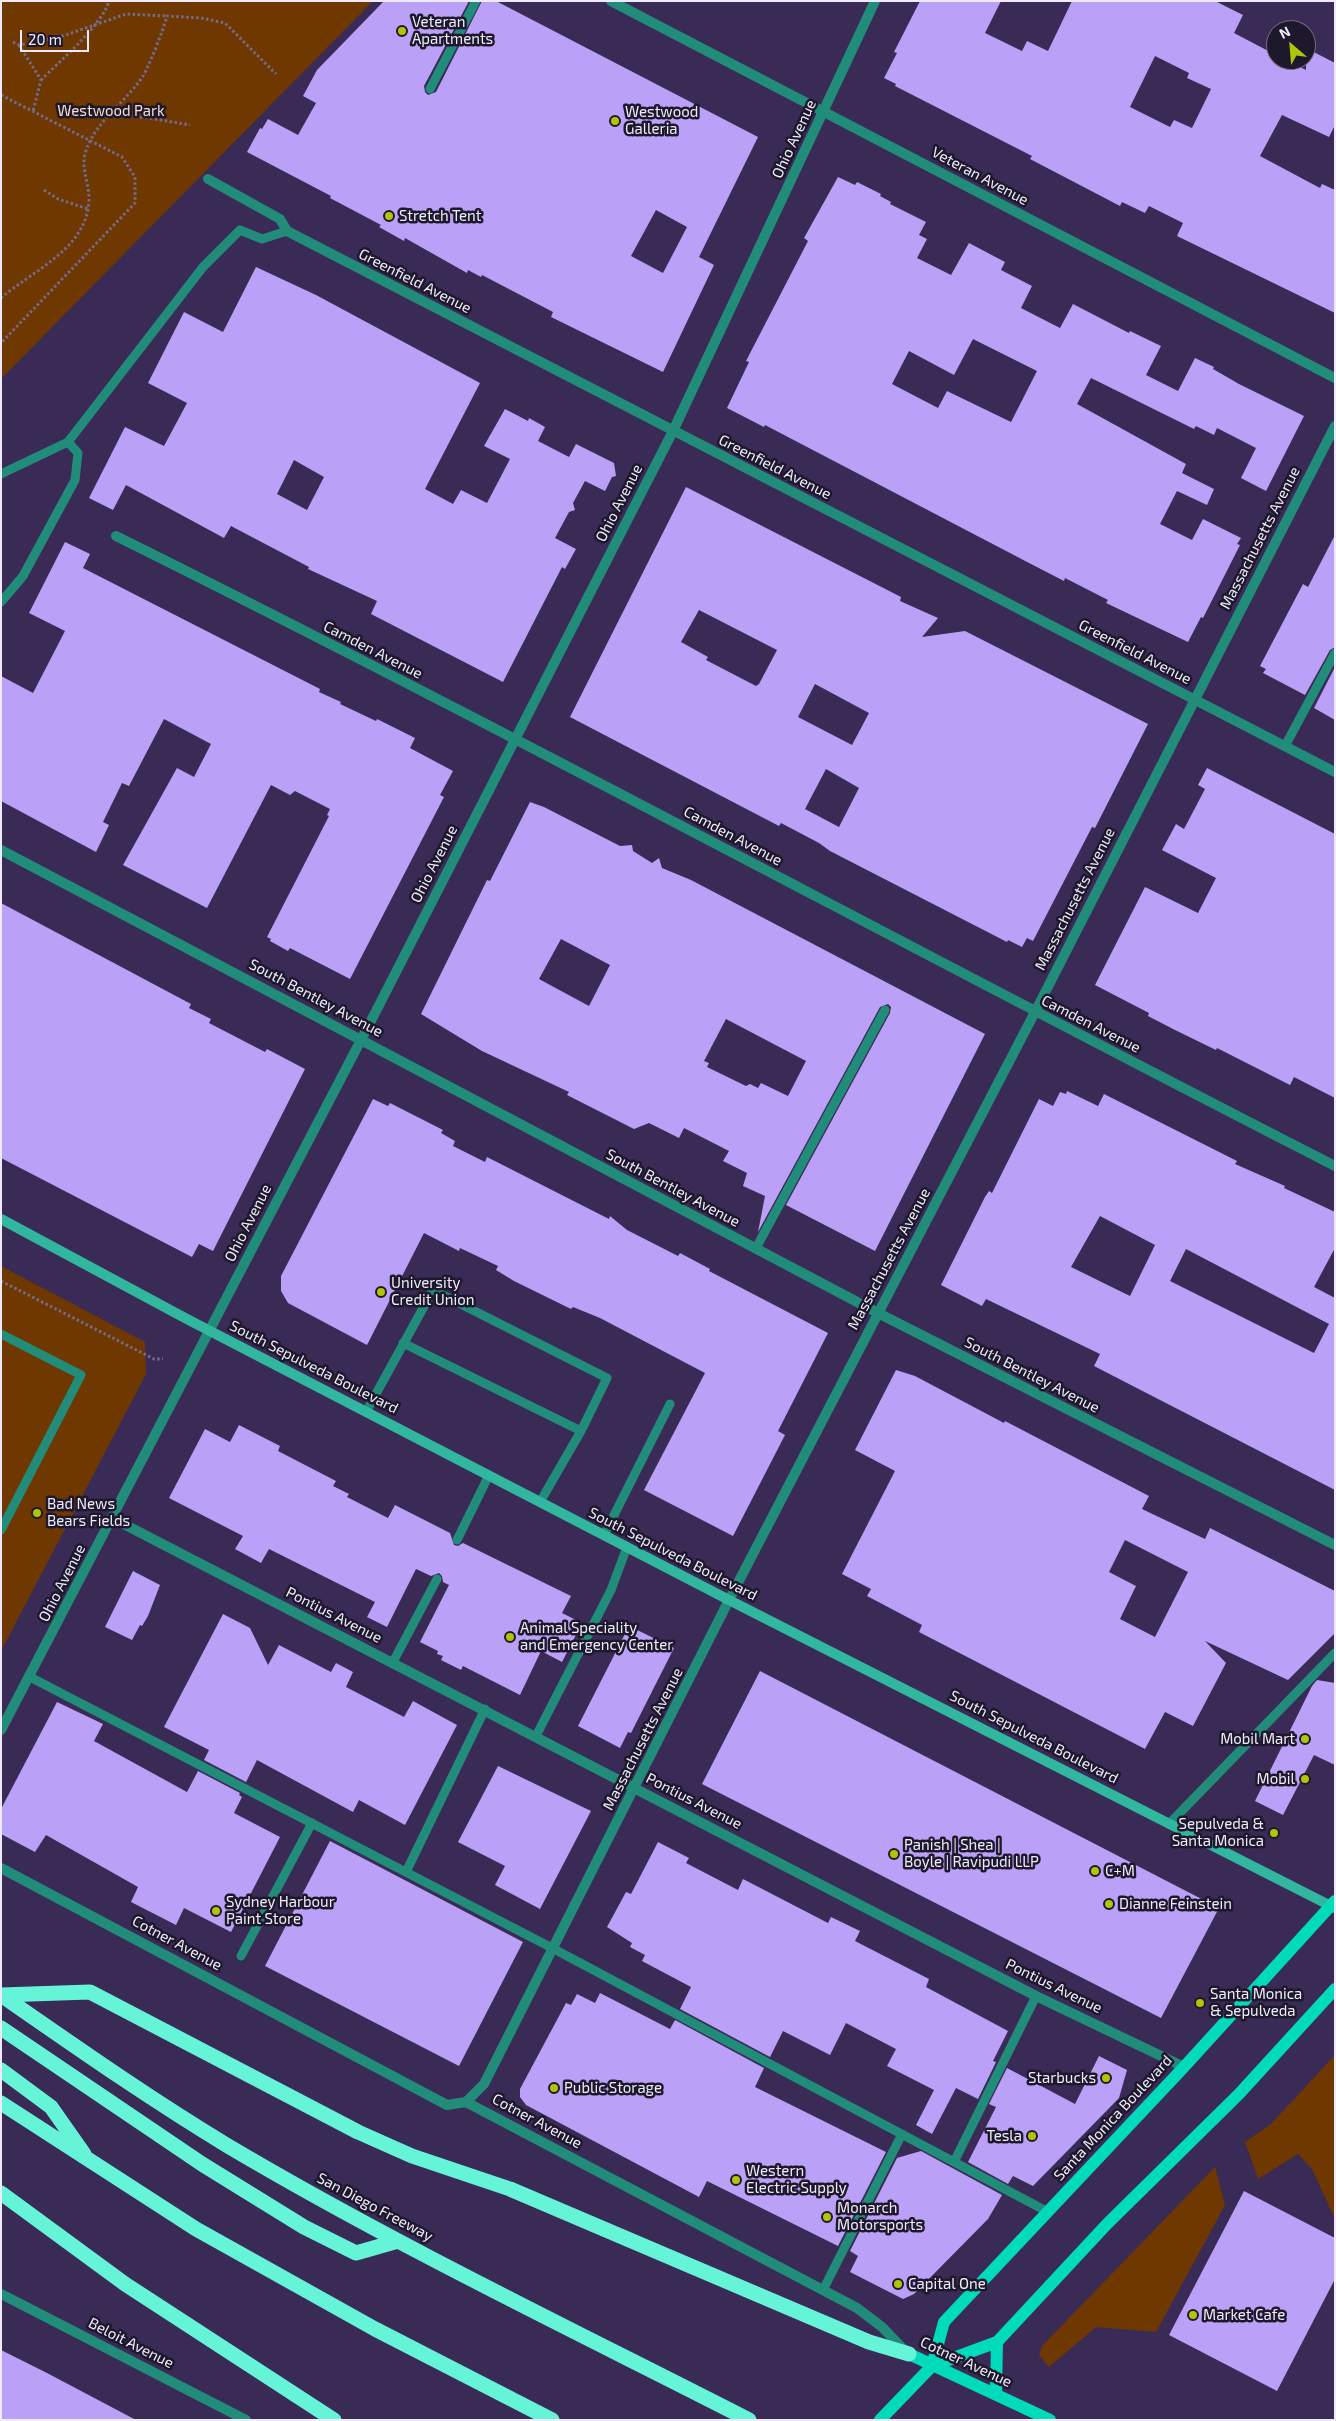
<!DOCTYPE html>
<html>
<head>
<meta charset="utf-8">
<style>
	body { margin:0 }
	#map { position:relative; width:1336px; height:2421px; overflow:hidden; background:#3a2b56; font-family:"Exo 2",sans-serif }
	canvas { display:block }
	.frame { position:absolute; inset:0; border:2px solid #f0ebfc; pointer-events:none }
	.north { position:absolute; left:1266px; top:20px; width:50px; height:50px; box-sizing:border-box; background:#1e182c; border:1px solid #726c7f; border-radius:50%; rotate:333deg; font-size:14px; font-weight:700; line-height:20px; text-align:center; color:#f0ebfc }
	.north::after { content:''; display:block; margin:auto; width:18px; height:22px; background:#afc506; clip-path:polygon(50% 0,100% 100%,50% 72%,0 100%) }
	.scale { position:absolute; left:20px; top:30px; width:69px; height:22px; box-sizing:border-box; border:2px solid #f0ebfc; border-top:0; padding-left:6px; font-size:15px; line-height:18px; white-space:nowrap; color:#f0ebfc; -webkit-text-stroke:4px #1e182c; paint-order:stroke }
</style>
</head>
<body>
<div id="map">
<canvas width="1336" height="2421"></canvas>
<div class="frame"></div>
<div class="north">N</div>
<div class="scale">20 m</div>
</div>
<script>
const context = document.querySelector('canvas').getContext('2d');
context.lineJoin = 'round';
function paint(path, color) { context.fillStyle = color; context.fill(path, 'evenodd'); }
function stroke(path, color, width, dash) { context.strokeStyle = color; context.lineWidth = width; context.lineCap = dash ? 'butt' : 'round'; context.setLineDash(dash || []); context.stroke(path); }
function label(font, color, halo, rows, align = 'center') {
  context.font = font + ' "Exo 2",sans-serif'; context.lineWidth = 5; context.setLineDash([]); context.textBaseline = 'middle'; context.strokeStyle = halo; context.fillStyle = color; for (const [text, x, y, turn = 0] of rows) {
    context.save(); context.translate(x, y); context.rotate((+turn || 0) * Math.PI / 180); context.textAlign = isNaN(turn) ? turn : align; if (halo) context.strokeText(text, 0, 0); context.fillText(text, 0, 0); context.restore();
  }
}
const green = new Path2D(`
	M 1,1 L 373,1 L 1,379 Z
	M 1,1266 L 145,1342 L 146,1374 L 1,1651 Z
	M 1335,2055 L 1335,2219 L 1312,2169 L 1298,2154 L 1258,2179 L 1245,2142 L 1271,2124 Z
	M 1215,2167 L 1225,2205 L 1156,2332 L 1096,2327 L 1049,2367 L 1039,2355 L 1042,2346 Z`);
const building = new Path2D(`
	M 384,1 L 469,1 L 424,86 L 425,92 L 428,95 L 436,92 L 482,1 L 496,1 L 758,137 L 699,257 L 714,265 L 663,372 L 551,317 L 553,312 L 482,275 L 481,277 L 468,270 L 467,273 L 405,238 L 404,241 L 379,227 L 381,225 L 330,198 L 331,196 L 247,152 L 260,128 L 262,129 L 268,119 L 298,135 L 316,103 L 303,96 L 317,70 ZM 656,210 L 687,227 L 663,273 L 631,256 Z
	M 920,1 L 1001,1 L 985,33 L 1022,51 L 1027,41 L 1048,51 L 1072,1 L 1215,1 L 1243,15 L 1234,33 L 1276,55 L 1276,60 L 1286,60 L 1306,70 L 1306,48 L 1335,63 L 1335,125 L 1329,137 L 1282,115 L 1260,156 L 1320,188 L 1322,184 L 1335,190 L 1335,313 L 1177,236 L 1183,223 L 1149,206 L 1145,213 L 1122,202 L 1120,206 L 1030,159 L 1032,156 L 895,86 L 896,84 L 884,78 L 897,53 L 894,52 ZM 1155,56 L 1189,73 L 1187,78 L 1211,89 L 1192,128 L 1174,120 L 1170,127 L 1130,107 Z
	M 838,177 L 855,185 L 857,182 L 881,194 L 880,196 L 891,202 L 890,204 L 926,222 L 919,235 L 927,239 L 917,258 L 951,275 L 969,243 L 1005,262 L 1001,270 L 1032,286 L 1021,308 L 1060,328 L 1073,304 L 1129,333 L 1130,331 L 1161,346 L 1146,375 L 1178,391 L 1195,358 L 1214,367 L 1213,369 L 1239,384 L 1304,416 L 1266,491 L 1241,478 L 1256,448 L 1217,428 L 1214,435 L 1196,426 L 1194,429 L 1091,378 L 1077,404 L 1186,464 L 1182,473 L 1214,489 L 1207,505 L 1177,491 L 1160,524 L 1192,540 L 1203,519 L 1241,538 L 1237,544 L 1240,545 L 1203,618 L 1201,617 L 1188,642 L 1106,603 L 1108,600 L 1065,578 L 1064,581 L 1031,564 L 765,425 L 764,427 L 727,408 L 749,362 L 746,361 L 808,241 L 804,238 ZM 973,339 L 1037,371 L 1011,422 L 947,391 L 938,408 L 892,384 L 909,351 L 954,375 Z
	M 256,267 L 316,295 L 480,383 L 425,489 L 453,504 L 461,490 L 487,503 L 510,459 L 484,446 L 505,409 L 528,421 L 529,418 L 545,427 L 538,441 L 569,457 L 576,444 L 614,463 L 616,476 L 612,477 L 605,491 L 585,481 L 573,503 L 575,510 L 569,512 L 555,538 L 576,549 L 565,569 L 562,567 L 503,682 L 371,614 L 377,601 L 308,569 L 309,567 L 231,526 L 224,538 L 126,485 L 113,510 L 89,498 L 125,427 L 164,446 L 187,403 L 148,383 L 184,312 L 223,332 ZM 294,460 L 324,477 L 307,510 L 277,494 Z
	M 686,487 L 901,597 L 900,601 L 938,618 L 922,637 L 965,631 L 1148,724 L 1095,828 L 1092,827 L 1033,941 L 1027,938 L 1022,947 L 1008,940 L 1007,942 L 830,851 L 819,843 L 781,823 L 779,826 L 570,717 ZM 699,610 L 777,650 L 759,684 L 756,686 L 706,660 L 708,657 L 681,642 ZM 815,684 L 869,713 L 852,745 L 798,717 ZM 826,769 L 859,788 L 839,827 L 805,809 Z
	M 1335,535 L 1335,647 L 1330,650 L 1305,695 L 1263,673 L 1266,669 L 1260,666 L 1303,584 L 1308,587 Z
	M 65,542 L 90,554 L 83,568 L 320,689 L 319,692 L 341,702 L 340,704 L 376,721 L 377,719 L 415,738 L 410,748 L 453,771 L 440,795 L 444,797 L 350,979 L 290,948 L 288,951 L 270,941 L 271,939 L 267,937 L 329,816 L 327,815 L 330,809 L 295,791 L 290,795 L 271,785 L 207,908 L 123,865 L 177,768 L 194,777 L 211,744 L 164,719 L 129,786 L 122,783 L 103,822 L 109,825 L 96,852 L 1,801 L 1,676 L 33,693 L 65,631 L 29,613 Z
	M 1335,667 L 1335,720 L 1314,708 Z
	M 1207,768 L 1335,834 L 1335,1098 L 1294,1077 L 1290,1085 L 1217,1048 L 1216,1050 L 1175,1030 L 1148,1016 L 1149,1013 L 1095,985 L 1145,887 L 1198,913 L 1216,878 L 1162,850 L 1176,824 L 1184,829 L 1205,789 L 1198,785 Z
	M 530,802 L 544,807 L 620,846 L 632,845 L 633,851 L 652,863 L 659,858 L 662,868 L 691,880 L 985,1034 L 875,1251 L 786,1205 L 890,1013 L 891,1007 L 888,1004 L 880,1007 L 758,1232 L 765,1196 L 743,1186 L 747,1173 L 723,1161 L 729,1151 L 684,1128 L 679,1138 L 649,1123 L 634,1129 L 567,1095 L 569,1092 L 482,1051 L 421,1014 L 487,880 L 490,881 ZM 561,939 L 610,965 L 589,1006 L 539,979 ZM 726,1019 L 806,1061 L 788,1096 L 761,1083 L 758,1088 L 750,1084 L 746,1086 L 707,1067 L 709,1063 L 704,1061 Z
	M 1,903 L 191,1004 L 189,1008 L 211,1019 L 209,1023 L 265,1052 L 267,1049 L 305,1069 L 213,1251 L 199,1244 L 192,1257 L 1,1158 Z
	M 1067,1091 L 1098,1106 L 1104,1094 L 1237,1161 L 1235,1164 L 1285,1186 L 1284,1188 L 1335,1212 L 1335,1248 L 1314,1287 L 1335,1298 L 1335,1490 L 1094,1366 L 1100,1354 L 986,1299 L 982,1306 L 941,1285 L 985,1197 L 989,1191 L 992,1193 L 1039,1099 L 1053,1106 L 1060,1092 L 1066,1094 ZM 1100,1216 L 1155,1245 L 1130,1296 L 1071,1267 ZM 1186,1249 L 1329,1324 L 1314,1353 L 1170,1281 Z
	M 373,1099 L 388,1106 L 390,1103 L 443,1130 L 441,1133 L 455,1141 L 453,1146 L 485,1162 L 487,1157 L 609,1219 L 610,1216 L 627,1230 L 678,1256 L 680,1253 L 710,1269 L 709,1271 L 828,1333 L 778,1431 L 785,1435 L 733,1536 L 644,1490 L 705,1373 L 600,1318 L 573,1307 L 571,1309 L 514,1281 L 496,1270 L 498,1266 L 460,1248 L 459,1251 L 424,1233 L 367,1345 L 288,1303 L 281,1291 L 281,1276 Z
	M 896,1370 L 915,1376 L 1004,1423 L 1005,1421 L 1149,1496 L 1142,1509 L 1205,1539 L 1210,1528 L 1335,1591 L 1335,1633 L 1288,1680 L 1205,1641 L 1226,1663 L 1193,1726 L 1165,1712 L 1145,1749 L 919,1632 L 922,1625 L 867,1596 L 871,1589 L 842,1574 L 895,1471 L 855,1450 ZM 1125,1540 L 1188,1572 L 1155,1637 L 1120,1619 L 1136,1586 L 1109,1572 Z
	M 239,1425 L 280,1446 L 278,1451 L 336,1481 L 333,1486 L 349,1494 L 347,1497 L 388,1518 L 395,1505 L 450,1533 L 454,1545 L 458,1546 L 463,1543 L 571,1596 L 562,1613 L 582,1623 L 562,1662 L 541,1651 L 520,1695 L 463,1666 L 461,1670 L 441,1660 L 443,1656 L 437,1654 L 438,1651 L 420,1642 L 449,1585 L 443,1582 L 442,1576 L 439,1573 L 431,1576 L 416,1569 L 387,1627 L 367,1617 L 375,1602 L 269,1549 L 261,1563 L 235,1549 L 243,1536 L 169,1498 L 205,1429 L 230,1442 Z
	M 133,1571 L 160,1585 L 148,1616 L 142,1626 L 140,1625 L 132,1640 L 105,1627 Z
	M 223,1614 L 250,1628 L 268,1665 L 279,1645 L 331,1672 L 336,1663 L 353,1672 L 346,1687 L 404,1717 L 413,1701 L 457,1725 L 405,1825 L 359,1800 L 353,1812 L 257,1760 L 246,1782 L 204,1760 L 209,1750 L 164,1727 Z
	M 629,1626 L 674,1648 L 631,1733 L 628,1732 L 620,1748 L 578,1726 Z
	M 760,1671 L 1219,1908 L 1161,2018 L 702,1784 Z
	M 1317,1680 L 1335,1683 L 1335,1765 L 1314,1755 L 1283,1815 L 1255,1801 L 1312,1686 Z
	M 57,1702 L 103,1724 L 94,1741 L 187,1792 L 198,1771 L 240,1793 L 239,1795 L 242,1797 L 234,1813 L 280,1837 L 231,1932 L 184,1908 L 176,1925 L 131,1902 L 138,1887 L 46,1835 L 35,1852 L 1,1834 L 1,1809 Z
	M 498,1766 L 591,1811 L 540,1909 L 495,1885 L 505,1866 L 458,1842 Z
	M 330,1841 L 523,1942 L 459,2066 L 265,1966 Z
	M 658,1842 L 689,1858 L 686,1863 L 738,1890 L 743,1879 L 828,1923 L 831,1917 L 860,1931 L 855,1941 L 929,1979 L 926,1987 L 1008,2031 L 993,2061 L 996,2062 L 978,2099 L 956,2088 L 932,2134 L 916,2125 L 934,2090 L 887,2066 L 896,2049 L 846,2023 L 830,2055 L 783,2031 L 770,2057 L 680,2009 L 691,1987 L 642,1961 L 645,1955 L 630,1947 L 632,1943 L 607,1927 L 626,1892 L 631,1894 Z
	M 600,1993 L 670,2029 L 675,2020 L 764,2068 L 755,2087 L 886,2152 L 838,2246 L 707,2181 L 699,2197 L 526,2105 L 520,2097 L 520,2089 L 566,2003 L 571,2005 L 577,1994 L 595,2003 Z
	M 1099,2056 L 1127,2070 L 1119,2098 L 1033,2186 L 1013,2176 L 1008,2184 L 968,2162 L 996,2107 L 989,2104 L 1007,2068 L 1075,2104 Z
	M 921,2151 L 1002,2195 L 988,2219 L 914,2294 L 903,2299 L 850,2272 L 858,2256 L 850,2251 L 897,2158 Z
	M 1244,2191 L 1335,2238 L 1335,2279 L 1277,2391 L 1169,2335 Z
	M 1,2350 L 47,2373 L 136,2420 L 1,2420 Z`);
const path = new Path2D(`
	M 13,42 L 19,45 L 60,37 L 126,14 L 167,16
	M 19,45 L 41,80 L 33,111
	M 41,80 C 58,63 103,24 109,1
	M 1,95 L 122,157 L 135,177 L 135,203 L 1,343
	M 110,115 L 149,118 L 190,125
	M 44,190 L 58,199 L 88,209
	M 1,298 C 33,270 87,249 89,200 C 89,177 77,166 90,141 C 103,116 128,99 143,76 C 150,64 163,31 167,16 L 201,18 L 225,23 L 276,74
	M 1,1281 L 154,1359 L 163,1359`);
const service = new Path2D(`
	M 430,89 L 476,1
	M 1,474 L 68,442 L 203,267 L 240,230 L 262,239 L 287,231
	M 1,602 L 23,576 L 75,480 L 78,453 L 68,442
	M 1285,746 L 1335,653
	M 756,1248 L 885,1010
	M 1,1334 L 81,1375 L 1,1530
	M 366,1412 L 433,1290 L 607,1378 L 581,1431 L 403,1343
	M 540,1502 L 581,1431
	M 604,1535 L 670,1404
	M 457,1540 L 489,1475
	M 393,1662 L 437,1579
	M 30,1677 L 554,1949 L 1048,2212
	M 536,1736 L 611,1590 L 627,1547
	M 1170,1823 L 1335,1653
	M 406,1872 L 485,1709
	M 241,1956 L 312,1823
	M 954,2162 L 1036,1996
	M 823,2290 L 902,2134`);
const minor = new Path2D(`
	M 208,179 L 280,219 L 287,231 L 1335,772
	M 116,536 C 525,739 927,958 1335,1166
	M 1,850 L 878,1313 L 1335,1545
	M 112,1518 L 1036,1996 L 1184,2067
	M 1,1868 L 447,2105 L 466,2102 L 857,2308 L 882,2327 L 906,2352
	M 466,2102 L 484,2084 L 729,1600 L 1035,1012 L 1335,426
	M 1,2294 L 246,2420`);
const tertiary = new Path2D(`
	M 611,1 L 1335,378
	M 1,1730 L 374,1015 L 673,431 L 875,1`);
const secondary = new Path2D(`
	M 1,1219 L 185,1318 L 729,1600 L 1335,1908`);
const primary = new Path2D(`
	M 909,2354 L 1050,2420
	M 932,2366 L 944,2322 L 1184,2067 L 1335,1901
	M 996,2393 L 997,2342
	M 880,2420 L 932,2366 L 997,2342 L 1107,2224 L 1239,2094 L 1335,1989`);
const motorway = new Path2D(`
	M 1,1995 L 90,1992 L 358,2132 L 412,2156 L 510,2189 L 869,2342 L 909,2354
	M 1,1995 C 76,2047 150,2099 228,2146 C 397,2246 575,2331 749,2420
	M 1,2028 L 202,2164 L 304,2227 L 356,2253 L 398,2241
	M 1,2070 L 51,2107 L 84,2154
	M 1,2103 L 196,2229 L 375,2329 L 552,2420
	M 1,2193 L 125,2284 L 334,2420`);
const markers = [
	[402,31,5,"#afc506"],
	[615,121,5,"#afc506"],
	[389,216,5,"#afc506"],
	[381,1292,5,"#afc506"],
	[37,1513,5,"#afc506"],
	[510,1637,5,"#afc506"],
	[1305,1739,5,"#afc506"],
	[1305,1779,5,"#afc506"],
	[1274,1833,5,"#afc506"],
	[894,1854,5,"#afc506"],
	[1095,1871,5,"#afc506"],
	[1109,1904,5,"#afc506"],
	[216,1911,5,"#afc506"],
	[1200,2003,5,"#afc506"],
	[1106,2078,5,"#afc506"],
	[554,2088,5,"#afc506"],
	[1032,2136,5,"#afc506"],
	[736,2180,5,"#afc506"],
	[827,2217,5,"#afc506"],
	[898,2284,5,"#afc506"],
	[1193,2315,5,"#afc506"]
];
const poiNames = [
	["Veteran",412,22],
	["Apartments",412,39],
	["Westwood",625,112],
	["Galleria",625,129],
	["Stretch Tent",399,216],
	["University",391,1283],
	["Credit Union",391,1300],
	["Bad News",47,1504],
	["Bears Fields",47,1521],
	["Animal Speciality",520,1628],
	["and Emergency Center",520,1645],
	["Mobil Mart",1295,1739,"right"],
	["Mobil",1295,1779,"right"],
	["Sepulveda &",1264,1824,"right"],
	["Santa Monica",1264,1841,"right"],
	["Panish | Shea |",904,1845],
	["Boyle | Ravipudi LLP",904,1862],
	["C+M",1105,1871],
	["Sydney Harbour",226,1902],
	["Paint Store",226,1919],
	["Dianne Feinstein",1119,1904],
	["Santa Monica",1210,1994],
	["& Sepulveda",1210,2011],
	["Starbucks",1096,2078,"right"],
	["Public Storage",564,2088],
	["Tesla",1022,2136,"right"],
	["Western",746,2171],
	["Electric Supply",746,2188],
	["Monarch",837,2208],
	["Motorsports",837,2225],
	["Capital One",908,2284],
	["Market Cafe",1203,2315]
];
const parkNames = [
	["Westwood Park",111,111]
];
const streetNames = [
	["Ohio Avenue",794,139,-65],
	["Veteran Avenue",980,176,28],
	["Greenfield Avenue",415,281,27],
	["Greenfield Avenue",775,467,27],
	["Ohio Avenue",619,503,-63],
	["Massachusetts Avenue",1260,538,-63],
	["Camden Avenue",373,650,27],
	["Greenfield Avenue",1135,652,27],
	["Camden Avenue",733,836,28],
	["Ohio Avenue",434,864,-63],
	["Massachusetts Avenue",1075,899,-63],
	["South Bentley Avenue",316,998,28],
	["Camden Avenue",1091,1024,27],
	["South Bentley Avenue",673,1188,28],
	["Ohio Avenue",248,1223,-63],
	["Massachusetts Avenue",889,1259,-62],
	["South Sepulveda Boulevard",314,1367,27],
	["South Bentley Avenue",1032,1375,27],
	["South Sepulveda Boulevard",673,1554,27],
	["Ohio Avenue",62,1583,-63],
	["Pontius Avenue",334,1615,27],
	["South Sepulveda Boulevard",1034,1737,27],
	["Massachusetts Avenue",643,1739,-63],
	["Pontius Avenue",694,1801,27],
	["Cotner Avenue",177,1943,28],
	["Pontius Avenue",1054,1986,26],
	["Santa Monica Boulevard",1113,2118,-47],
	["Cotner Avenue",537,2121,28],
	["San Diego Freeway",375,2207,28],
	["Beloit Avenue",131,2343,27],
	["Cotner Avenue",966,2362,25]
];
paint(green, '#6f3800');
paint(building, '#bba0f7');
stroke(path, '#75698c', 3, [2.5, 2.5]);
stroke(service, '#218c79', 9);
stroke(minor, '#218c79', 10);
stroke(tertiary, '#218c79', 10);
stroke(secondary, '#31b79f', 10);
stroke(primary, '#00dbbc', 12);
stroke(motorway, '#65f4d7', 15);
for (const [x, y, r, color] of markers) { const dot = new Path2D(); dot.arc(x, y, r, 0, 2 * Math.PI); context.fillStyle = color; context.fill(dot); stroke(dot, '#1e182c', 2); }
label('15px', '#f0ebfc', '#1e182c', poiNames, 'left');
label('15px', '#f7ddcb', '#1e182c', parkNames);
label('15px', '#f0ebfc', '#1e182c', streetNames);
</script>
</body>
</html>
